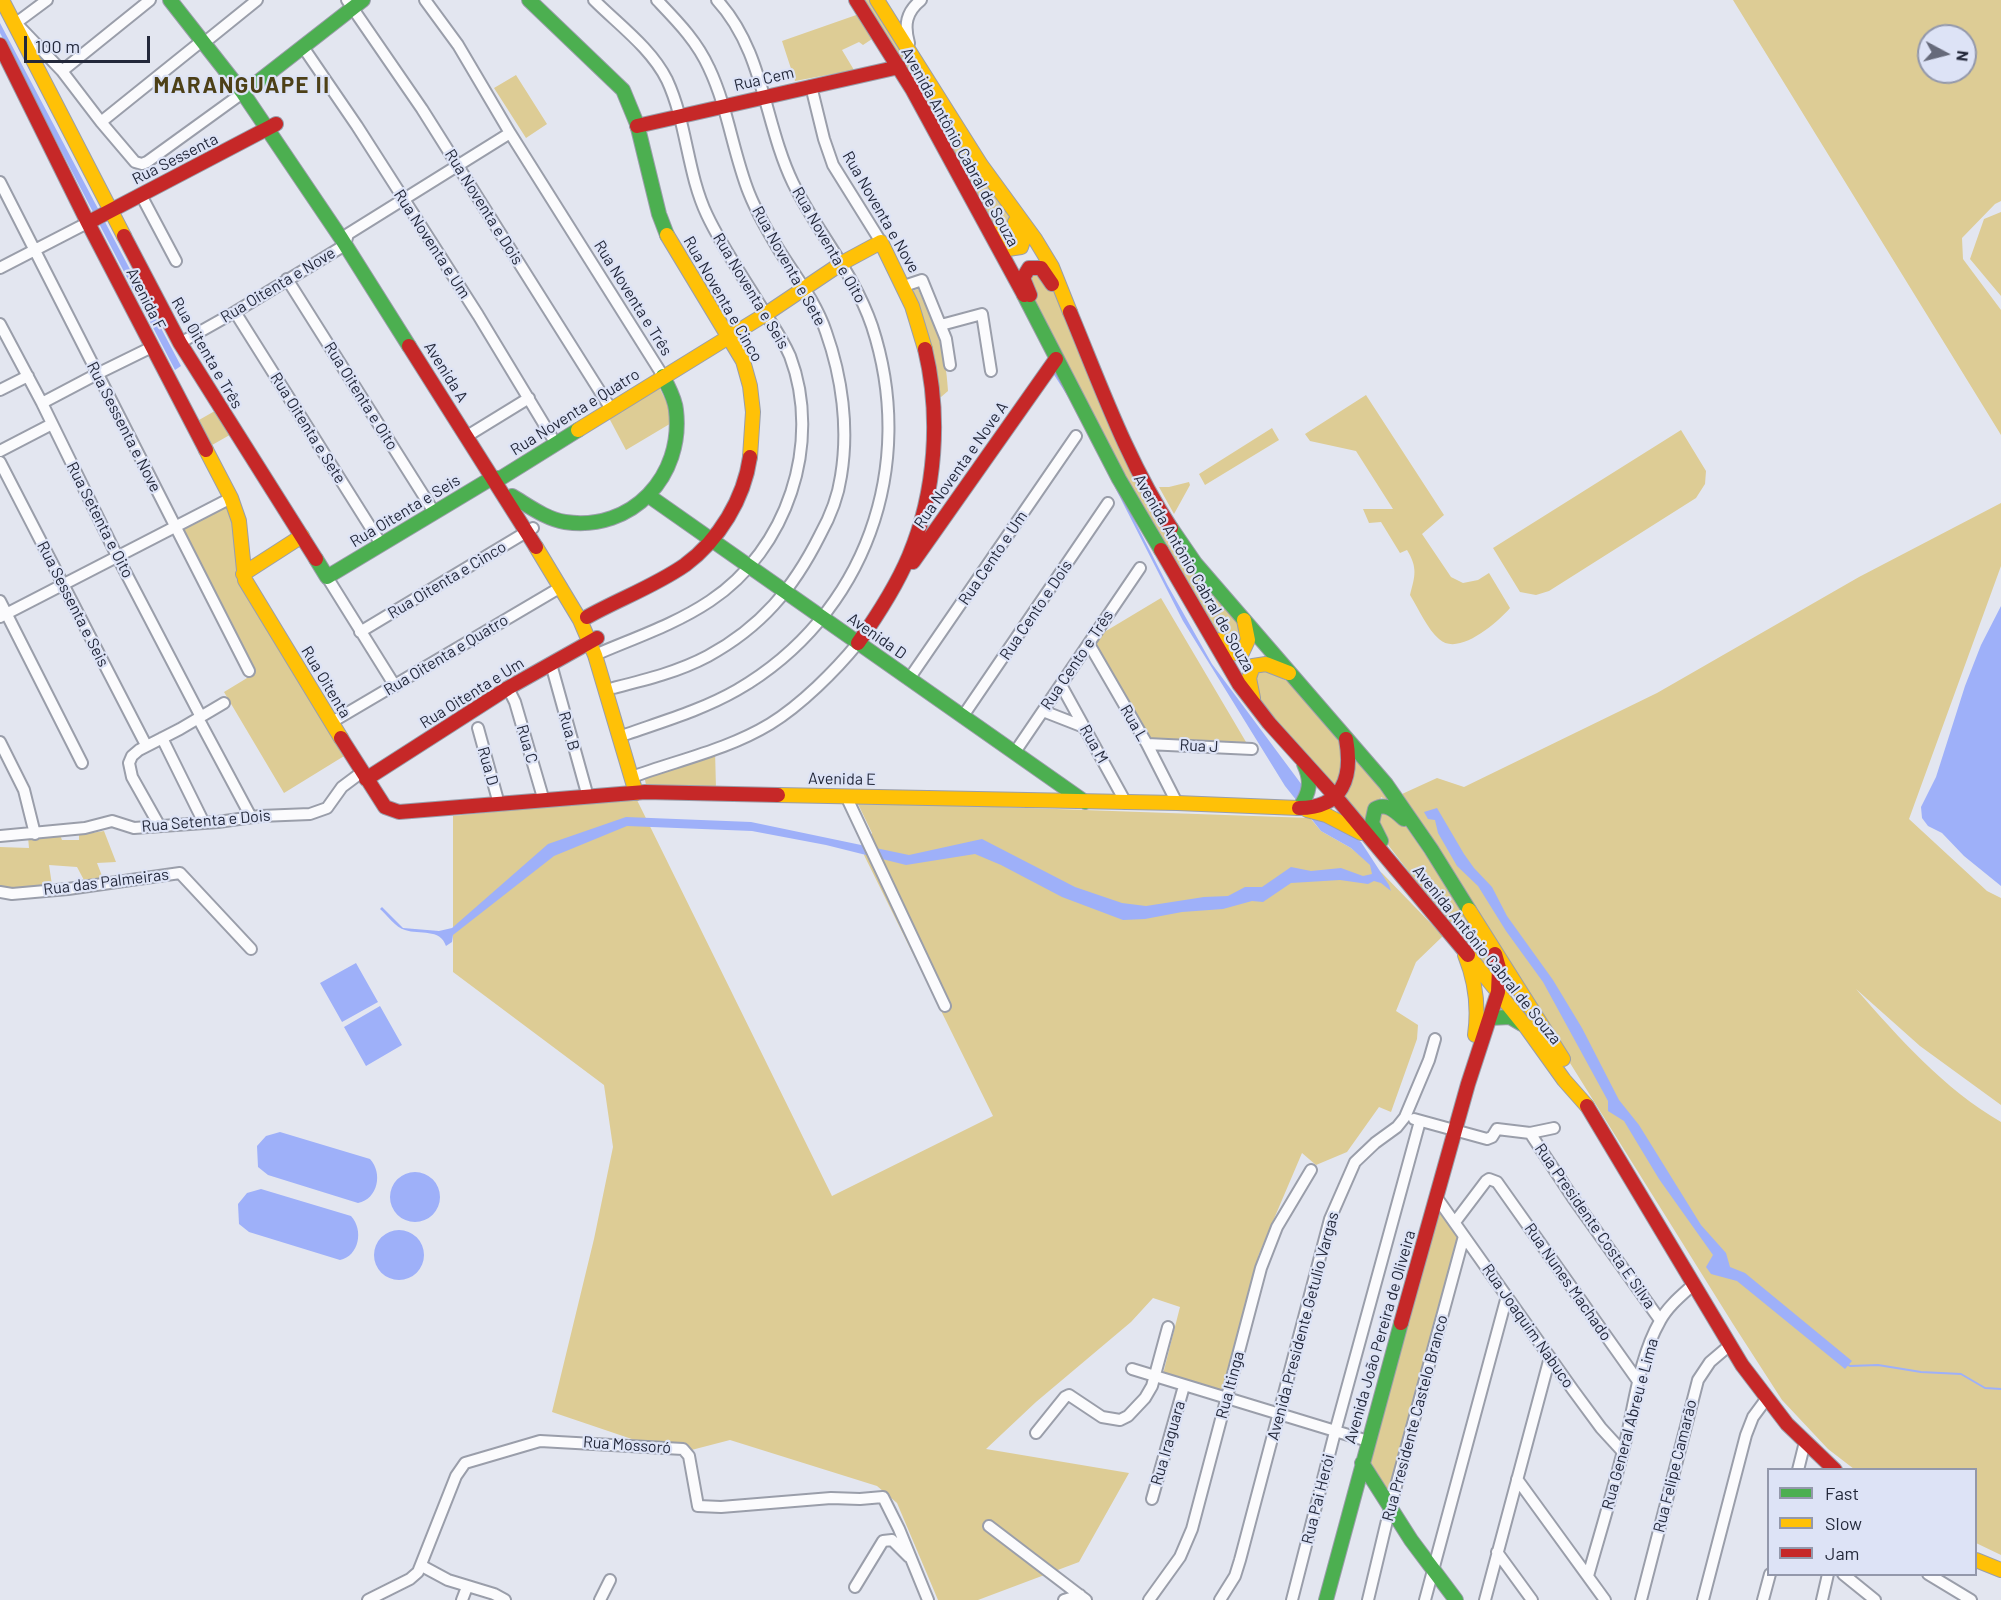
<!DOCTYPE html>
<html>
<head>
<meta charset="utf-8">
<style>
	body { margin:0 }
	#map { position:relative; width:2001px; height:1600px; overflow:hidden; background:#e3e6f0; font-family:Barlow,sans-serif }
	canvas { display:block }
	.legend { position:absolute; left:1767px; top:1468px; width:210px; height:108px; box-sizing:border-box; background:#dde3f6; border:2px solid #9398ab; margin:0; padding:8px 10px; list-style:none; font-size:18px; color:#23283a }
	.legend li { display:flex; align-items:center; gap:12px; height:30px }
	.legend b { width:30px; border:2px solid #9398ab }
	.north { position:absolute; left:1917px; top:24px; width:60px; height:60px; box-sizing:border-box; background:#dde3f6; border:2px solid #9398ab; border-radius:50%; rotate:97deg; font-size:16px; font-weight:700; line-height:24px; text-align:center; color:#23283a }
	.north::after { content:''; display:block; margin:auto; width:21px; height:27px; background:#666a7a; clip-path:polygon(50% 0,100% 100%,50% 72%,0 100%) }
	.scale { position:absolute; left:24px; top:36px; width:126px; height:27px; box-sizing:border-box; border:3px solid #23283a; border-top:0; padding-left:8px; font-size:18px; line-height:21px; white-space:nowrap; color:#23283a; -webkit-text-stroke:4px #dde3f6; paint-order:stroke }
</style>
</head>
<body>
<div id="map">
<canvas width="2001" height="1600"></canvas>
<ul class="legend">
<li><b style="height:8px;background:#4caf50"></b>Fast</li>
<li><b style="height:8px;background:#ffc107"></b>Slow</li>
<li><b style="height:8px;background:#c62828"></b>Jam</li>
</ul>
<div class="north">N</div>
<div class="scale">100 m</div>
</div>
<script>
const context = document.querySelector('canvas').getContext('2d');
context.lineJoin = 'round';
function paint(path, color) { context.fillStyle = color; context.fill(path, 'evenodd'); }
function stroke(path, color, width, dash) { context.strokeStyle = color; context.lineWidth = width; context.lineCap = dash ? 'butt' : 'round'; context.setLineDash(dash || []); context.stroke(path); }
function label(font, color, halo, rows, align = 'center') {
  context.font = font + ' Barlow,sans-serif'; context.lineWidth = 4.5; context.setLineDash([]); context.textBaseline = 'middle'; context.strokeStyle = halo; context.fillStyle = color; for (const [text, x, y, turn = 0] of rows) {
    context.save(); context.translate(x, y); context.rotate((+turn || 0) * Math.PI / 180); context.textAlign = isNaN(turn) ? turn : align; if (halo) context.strokeText(text, 0, 0); context.fillText(text, 0, 0); context.restore();
  }
}
const green = new Path2D(`
	M 853,0 L 877,0 L 1026,238 L 1010,251 L 878,35 L 863,45 L 859,42 L 842,50 L 854,70 L 795,81 L 782,41 L 862,13 Z
	M 1733,0 L 2001,0 L 2001,201 L 1995,204 L 1962,238 L 1963,259 L 2001,310 L 2001,435 ZM 1929,36 L 1965,36 L 1965,72 L 1929,72 Z
	M 516,75 L 547,124 L 526,138 L 494,88 Z
	M 2001,212 L 2001,296 L 1970,259 L 1984,219 Z
	M 1030,268 L 1045,272 L 1160,514 L 1244,627 L 1244,653 L 1208,636 L 1028,292 Z
	M 918,289 C 935,326 946,349 948,391 L 941,397 L 937,396 L 914,294 L 914,290 Z
	M 658,385 L 667,403 L 673,422 L 626,450 L 609,418 Z
	M 1366,395 L 1444,515 L 1422,534 L 1451,577 L 1463,583 L 1478,580 L 1489,573 L 1510,608 C 1497,623 1458,657 1439,639 C 1428,630 1418,608 1410,595 C 1415,576 1418,568 1407,550 L 1400,553 L 1381,522 L 1369,523 L 1363,509 L 1393,509 L 1356,451 L 1310,441 L 1305,434 Z
	M 220,408 L 235,432 L 205,449 L 192,424 Z
	M 1272,428 L 1279,440 L 1205,485 L 1199,474 Z
	M 1681,430 L 1706,471 L 1705,484 L 1696,498 L 1549,591 L 1536,595 L 1520,592 L 1493,548 Z
	M 1189,482 L 1190,485 L 1174,514 L 1159,487 L 1169,487 Z
	M 231,499 L 244,578 L 349,753 L 284,793 L 224,692 L 252,675 L 176,527 Z
	M 2001,503 L 2001,566 L 1909,819 L 1987,891 L 2001,898 L 2001,1105 L 1920,1046 L 1856,989 C 1899,1038 1944,1089 2001,1122 L 2001,1555 L 1976,1543 L 1976,1470 L 1854,1469 L 1828,1449 L 1782,1400 L 1733,1324 L 1402,794 L 1437,778 L 1464,787 L 1657,693 L 1859,577 Z
	M 1161,598 L 1246,742 L 1150,741 L 1095,644 L 1101,634 Z
	M 1260,665 L 1298,688 L 1346,751 L 1336,790 L 1262,705 L 1252,672 Z
	M 715,750 L 716,789 L 646,785 L 644,775 Z
	M 1355,755 L 1395,804 L 1381,797 L 1373,835 L 1342,796 Z
	M 636,798 L 832,1196 L 993,1116 L 864,855 L 872,833 L 858,804 L 971,806 L 1310,818 L 1321,831 L 1351,848 L 1382,873 L 1443,936 L 1416,962 L 1396,1011 L 1418,1025 L 1417,1039 L 1391,1112 L 1379,1107 L 1347,1152 L 1316,1165 L 1302,1153 L 1259,1254 L 1223,1392 L 1163,1374 L 1180,1307 L 1153,1298 L 1131,1322 L 1036,1402 L 986,1449 L 1129,1473 L 1079,1562 L 978,1600 L 938,1600 L 897,1503 L 877,1486 L 730,1440 L 676,1454 L 552,1412 L 594,1239 L 613,1147 L 604,1085 L 453,972 L 453,816 Z
	M 1378,809 L 1405,825 L 1489,947 L 1497,986 L 1382,837 Z
	M 104,831 L 116,862 L 97,863 L 104,881 L 85,882 L 77,867 L 49,865 L 52,885 L 11,890 L 0,888 L 0,847 L 29,848 L 28,837 L 60,835 L 62,840 L 79,840 L 79,835 Z
	M 1437,1198 L 1463,1237 L 1390,1502 L 1362,1463 Z`);
const water = new Path2D(`
	M 0,23 L 181,366 L 175,370 L 0,33 Z
	M 1056,367 L 1168,586 L 1212,664 L 1328,820 L 1361,842 L 1389,885 L 1391,891 L 1381,883 L 1374,881 L 1368,884 L 1340,880 L 1291,883 L 1263,902 L 1252,901 L 1223,909 L 1182,912 L 1145,919 L 1123,920 L 1062,897 L 1001,865 L 975,854 L 906,865 L 826,845 L 752,831 L 627,826 L 554,856 L 453,935 L 452,942 L 446,946 C 440,928 420,935 405,930 C 396,928 387,915 380,909 L 382,907 L 403,928 L 439,931 L 452,928 L 548,844 L 626,817 L 751,822 L 909,855 L 982,839 L 1075,887 L 1122,903 L 1146,906 L 1204,897 L 1228,896 L 1245,887 L 1262,887 L 1291,867 L 1311,871 L 1341,868 L 1363,876 L 1372,874 L 1370,865 L 1351,848 L 1321,831 L 1285,786 L 1183,621 L 1072,403 L 1051,370 Z
	M 2001,606 L 2001,886 L 1964,856 L 1942,833 L 1928,826 L 1922,818 L 1921,807 L 1936,777 L 1965,686 L 1981,645 Z
	M 1437,808 L 1464,854 L 1474,868 L 1492,887 L 1507,916 L 1553,980 L 1582,1028 L 1619,1100 L 1639,1125 L 1701,1225 L 1726,1253 L 1730,1267 L 1745,1273 L 1852,1361 L 1845,1369 L 1737,1281 L 1711,1274 L 1706,1267 L 1713,1255 L 1659,1179 L 1624,1121 L 1608,1111 L 1608,1101 L 1543,982 L 1506,931 L 1478,886 L 1457,866 L 1438,833 L 1435,820 L 1428,819 L 1424,812 Z
	M 356,963 L 378,1002 L 342,1022 L 320,983 Z
	M 380,1006 L 402,1045 L 366,1066 L 344,1027 Z
	M 280,1132 L 370,1159 C 383,1173 378,1199 358,1203 L 268,1175 L 258,1167 L 257,1146 L 266,1136 Z
	M390 1197a25 25 0 1 1 50 0a25 25 0 1 1-50 0Z
	M 261,1189 L 351,1216 C 364,1230 359,1256 340,1260 L 249,1232 L 239,1224 L 238,1204 L 247,1193 Z
	M374 1255a25 25 0 1 1 50 0a25 25 0 1 1-50 0Z`);
const stream = new Path2D(`
	M 1847,1364 L 1850,1366 L 1878,1365 L 1921,1372 L 1961,1374 L 1985,1388 L 2001,1389`);
const street = new Path2D(`
	M 47,0 L 16,23 L 62,71 L 101,122 L 135,162 L 142,164 L 147,162 L 248,89
	M 347,0 L 422,109 L 611,409
	M 425,0 L 458,45 L 510,133 L 663,376
	M 594,0 C 619,25 651,48 667,80 C 687,123 687,173 707,215 C 723,249 746,281 765,313 C 774,327 783,340 790,356 C 823,443 787,550 710,601 C 674,625 634,638 595,655
	M 210,38 L 257,0
	M 909,43 C 904,25 906,12 921,0
	M 303,47 L 357,126 L 478,315 L 556,444
	M 62,71 L 150,0
	M 811,86 L 824,139 L 833,165 L 881,242
	M 101,122 L 203,40
	M 0,182 L 249,671
	M 141,195 L 176,261
	M 0,268 L 91,221
	M 287,279 L 434,512
	M 904,286 L 922,280 L 946,339 L 950,365
	M 235,312 L 381,544
	M 0,324 L 42,403 L 117,556 L 201,717
	M 941,325 L 982,314 L 991,371
	M 180,343 L 235,312 L 345,245 L 348,234 L 510,133
	M 0,390 L 28,376
	M 42,403 L 97,374 L 152,347
	M 472,433 L 529,398
	M 0,451 L 52,424
	M 0,462 L 146,745
	M 327,577 L 395,686
	M 0,601 L 82,763
	M 0,617 L 231,498
	M 360,632 L 533,528
	M 1089,644 L 1147,744 L 1177,803
	M 551,664 L 588,797
	M 909,679 L 1076,436
	M 1061,685 L 1126,803
	M 508,688 L 515,702 L 544,801
	M 613,688 C 645,680 678,672 708,656 C 761,627 793,589 820,535 C 830,517 838,497 841,476 C 849,428 842,377 826,332 C 816,302 796,277 779,250 C 768,232 757,213 749,193 C 733,153 728,108 709,68 C 697,41 677,21 657,0
	M 1043,711 L 1084,727
	M 963,716 L 1108,503
	M 198,718 L 251,817
	M 332,722 L 561,587
	M 478,728 L 499,804
	M 627,734 C 664,721 702,710 737,690 C 866,615 918,466 872,326 C 854,273 817,232 793,183 C 764,123 764,51 717,0
	M 162,738 L 204,823
	M 0,742 L 24,790 L 35,834
	M 1147,744 L 1252,749
	M 1015,752 L 1140,568
	M 632,777 C 678,760 727,750 770,724 C 801,705 835,671 858,643
	M 846,796 L 945,1006
	M 159,825 L 132,777 L 129,763 L 132,756 L 139,750 L 180,729 L 224,703
	M 0,836 L 85,828 L 112,821 L 134,828 L 218,822 L 260,816 L 310,814 L 327,808 L 342,787 L 362,772
	M 0,892 L 12,894 L 68,889 L 180,873 L 251,949
	M 1414,1119 L 1487,1139 L 1492,1137 L 1497,1129 L 1530,1133 L 1554,1128
	M 1530,1133 L 1573,1198 L 1660,1320
	M 1437,1198 L 1573,1390 L 1601,1428 L 1623,1452
	M 1455,1222 L 1486,1181 L 1489,1179 L 1497,1182 L 1638,1381
	M 1132,1369 L 1368,1441
	M 1036,1433 L 1065,1397 L 1069,1395 L 1102,1417 L 1120,1420 L 1128,1416 L 1145,1398 L 1152,1386 L 1168,1327
	M 1798,1470 L 1805,1442
	M 1517,1479 L 1605,1600
	M 1152,1499 L 1184,1386
	M 989,1526 L 1086,1600
	M 1497,1552 L 1532,1600
	M 422,1566 L 448,1580 L 494,1594 L 505,1600
	M 1843,1574 L 1875,1600
	M 1928,1574 L 1971,1600
	M 1588,1576 C 1601,1530 1615,1485 1626,1439 C 1635,1400 1640,1356 1660,1321 C 1668,1306 1682,1295 1694,1284
	M 855,1587 L 883,1541 L 892,1540 L 909,1557
	M 368,1600 L 410,1579 L 418,1572 L 456,1476 L 465,1463 L 540,1441 L 683,1449 L 689,1456 L 698,1506 L 721,1507 L 831,1498 L 860,1499 L 883,1497 L 899,1529 L 928,1600
	M 462,1600 L 467,1587
	M 600,1600 L 610,1580
	M 1064,1600 L 1080,1595
	M 1149,1600 L 1180,1557 L 1192,1529 L 1261,1268 L 1277,1227 L 1311,1170
	M 1220,1600 L 1235,1576 L 1240,1560 L 1330,1219 L 1355,1162 L 1375,1143 L 1397,1127 L 1405,1117 L 1429,1060 L 1435,1039
	M 1292,1600 L 1335,1432 L 1420,1121
	M 1368,1600 L 1390,1508 L 1464,1236
	M 1425,1600 L 1507,1296
	M 1485,1600 L 1550,1357
	M 1641,1600 L 1698,1380 L 1710,1362 L 1730,1345
	M 1703,1600 L 1746,1435 L 1753,1417 L 1767,1398
	M 1763,1600 L 1770,1574
	M 1822,1600 L 1828,1574`);
const fast = new Path2D(`
	M 170,0 L 243,93 L 341,238 L 409,346
	M 529,0 L 623,90 L 637,124 L 659,214 L 667,235
	M 250,88 L 363,0
	M 1024,295 L 1119,479 L 1161,550
	M 512,496 C 529,506 546,519 565,522 C 632,532 684,476 676,410 C 675,398 668,387 663,376
	M 649,496 L 1085,802
	M 1171,528 L 1195,563 L 1386,784 L 1431,849 L 1469,910
	M 316,559 L 327,577 L 492,478 L 501,478 L 578,430
	M 1299,808 C 1310,793 1312,781 1304,764
	M 1381,841 L 1372,823 L 1375,809 C 1386,802 1395,811 1404,819
	M 1490,1018 L 1510,1017 L 1522,1024
	M 1362,1463 L 1411,1540 L 1456,1600
	M 1326,1600 L 1401,1323`);
const slow = new Path2D(`
	M 2,0 L 124,236
	M 877,0 L 981,165 L 1035,239 L 1052,267 L 1070,312
	M 996,232 L 1008,249 L 1021,247 L 1024,238 L 1015,222
	M 667,235 L 743,361 L 750,386 L 753,412 L 750,457
	M 578,430 L 766,314 L 842,263 L 881,242 L 912,306 L 925,349
	M 206,450 L 231,498 L 239,521 L 245,580 L 341,738
	M 536,547 L 580,620 L 595,655 L 636,793
	M 243,574 L 302,536
	M 1220,640 C 1225,650 1231,655 1242,653 L 1248,640 L 1244,620
	M 1253,698 L 1249,678 L 1253,666 L 1266,664 L 1289,673
	M 778,795 L 1177,803 L 1299,808
	M 1307,810 L 1326,815 L 1361,833
	M 1469,910 L 1563,1059
	M 1465,955 C 1476,982 1479,1007 1475,1035
	M 1468,955 L 1526,1027 L 1564,1080 L 1587,1106
	M 1976,1560 L 2001,1570`);
const jam = new Path2D(`
	M 856,0 L 912,89 L 1024,295
	M 0,45 L 88,223 L 206,450
	M 637,126 L 899,67
	M 91,221 L 276,124
	M 124,236 L 180,343 L 316,559
	M 1030,295 L 1023,278 L 1029,268 L 1041,268 L 1052,284
	M 1070,312 C 1100,384 1128,463 1171,528
	M 409,346 L 536,547
	M 1161,550 L 1239,684 L 1269,723 L 1335,796 L 1468,955
	M 913,562 L 1056,359
	M 587,617 C 619,599 655,586 685,565 C 719,540 744,499 750,457
	M 858,643 C 877,616 896,587 909,556 C 936,492 941,416 925,349
	M 341,738 L 385,807 L 399,812 L 645,792 L 778,795
	M 366,779 L 508,688 L 597,638
	M 1299,808 C 1343,808 1353,777 1346,739
	M 1587,1106 L 1742,1365 L 1787,1424 L 1835,1470
	M 1401,1323 L 1468,1084 L 1498,992 L 1499,968 L 1495,954`);
const streetNames = [
	["Rua Cem",764,79,-13],
	["Avenida Antônio Cabral de Souza",960,147,61],
	["Rua Sessenta",175,159,-27],
	["Rua Noventa e Dois",484,207,58],
	["Rua Noventa e Nove",881,212,60],
	["Rua Noventa e Um",432,244,57],
	["Rua Noventa e Oito",829,245,60],
	["Rua Noventa e Sete",789,266,61],
	["Rua Oitenta e Nove",278,285,-31],
	["Rua Noventa e Seis",751,291,59],
	["Rua Noventa e Três",633,298,58],
	["Avenida F",146,299,63],
	["Rua Noventa e Cinco",723,299,60],
	["Rua Oitenta e Três",207,353,60],
	["Avenida A",446,372,58],
	["Rua Oitenta e Oito",361,396,58],
	["Rua Noventa e Quatro",575,412,-32],
	["Rua Sessenta e Nove",124,427,63],
	["Rua Oitenta e Sete",308,428,58],
	["Rua Noventa e Nove A",961,465,-55],
	["Rua Oitenta e Seis",405,511,-31],
	["Rua Setenta e Oito",100,520,63],
	["Rua Cento e Um",993,558,-56],
	["Avenida Antônio Cabral de Souza",1194,573,60],
	["Rua Oitenta e Cinco",447,580,-31],
	["Rua Sessenta e Seis",73,604,63],
	["Rua Cento e Dois",1036,610,-56],
	["Avenida D",877,636,35],
	["Rua Oitenta e Quatro",446,655,-31],
	["Rua Cento e Três",1077,660,-56],
	["Rua Oitenta",326,682,59],
	["Rua Oitenta e Um",472,693,-32],
	["Rua L",1134,723,60],
	["Rua B",569,731,74],
	["Rua C",527,744,74],
	["Rua M",1094,744,61],
	["Rua J",1199,746,3],
	["Rua D",488,766,74],
	["Avenida E",842,779,1],
	["Rua Setenta e Dois",206,821,-5],
	["Rua das Palmeiras",106,882,-7],
	["Avenida Antônio Cabral de Souza",1487,955,51],
	["Rua Presidente Costa E Silva",1595,1226,55],
	["Rua Nunes Machado",1568,1282,55],
	["Avenida Presidente Getulio Vargas",1303,1326,-75],
	["Rua Joaquim Nabuco",1528,1326,55],
	["Avenida João Pereira de Oliveira",1380,1337,-74],
	["Rua Itinga",1230,1385,-75],
	["Rua Presidente Castelo Branco",1415,1418,-75],
	["Rua General Abreu e Lima",1630,1424,-75],
	["Rua Iraguara",1168,1443,-74],
	["Rua Mossoró",627,1445,4],
	["Rua Felipe Camarão",1675,1466,-76],
	["Rua Pai Herói",1318,1499,-76]
];
const districtNames = [
	["MARANGUAPE II",242,86]
];
paint(green, '#ddcc95');
paint(water, '#9eb0f9');
stroke(stream, '#9eb0f9', 2);
stroke(street, '#9a9eaa', 14);
stroke(fast, '#9a9eaa', 16);
stroke(slow, '#9a9eaa', 16);
stroke(jam, '#9a9eaa', 16);
stroke(street, '#fbfbfd', 10);
stroke(fast, '#4caf50', 14);
stroke(slow, '#ffc107', 14);
stroke(jam, '#c62828', 14);
label('16px', '#23283a', '#dde3f6', streetNames);
context.letterSpacing = '1.5px';
label('bold 22px', '#4d4017', '#dde3f6', districtNames);
context.letterSpacing = '0px';
</script>
</body>
</html>
